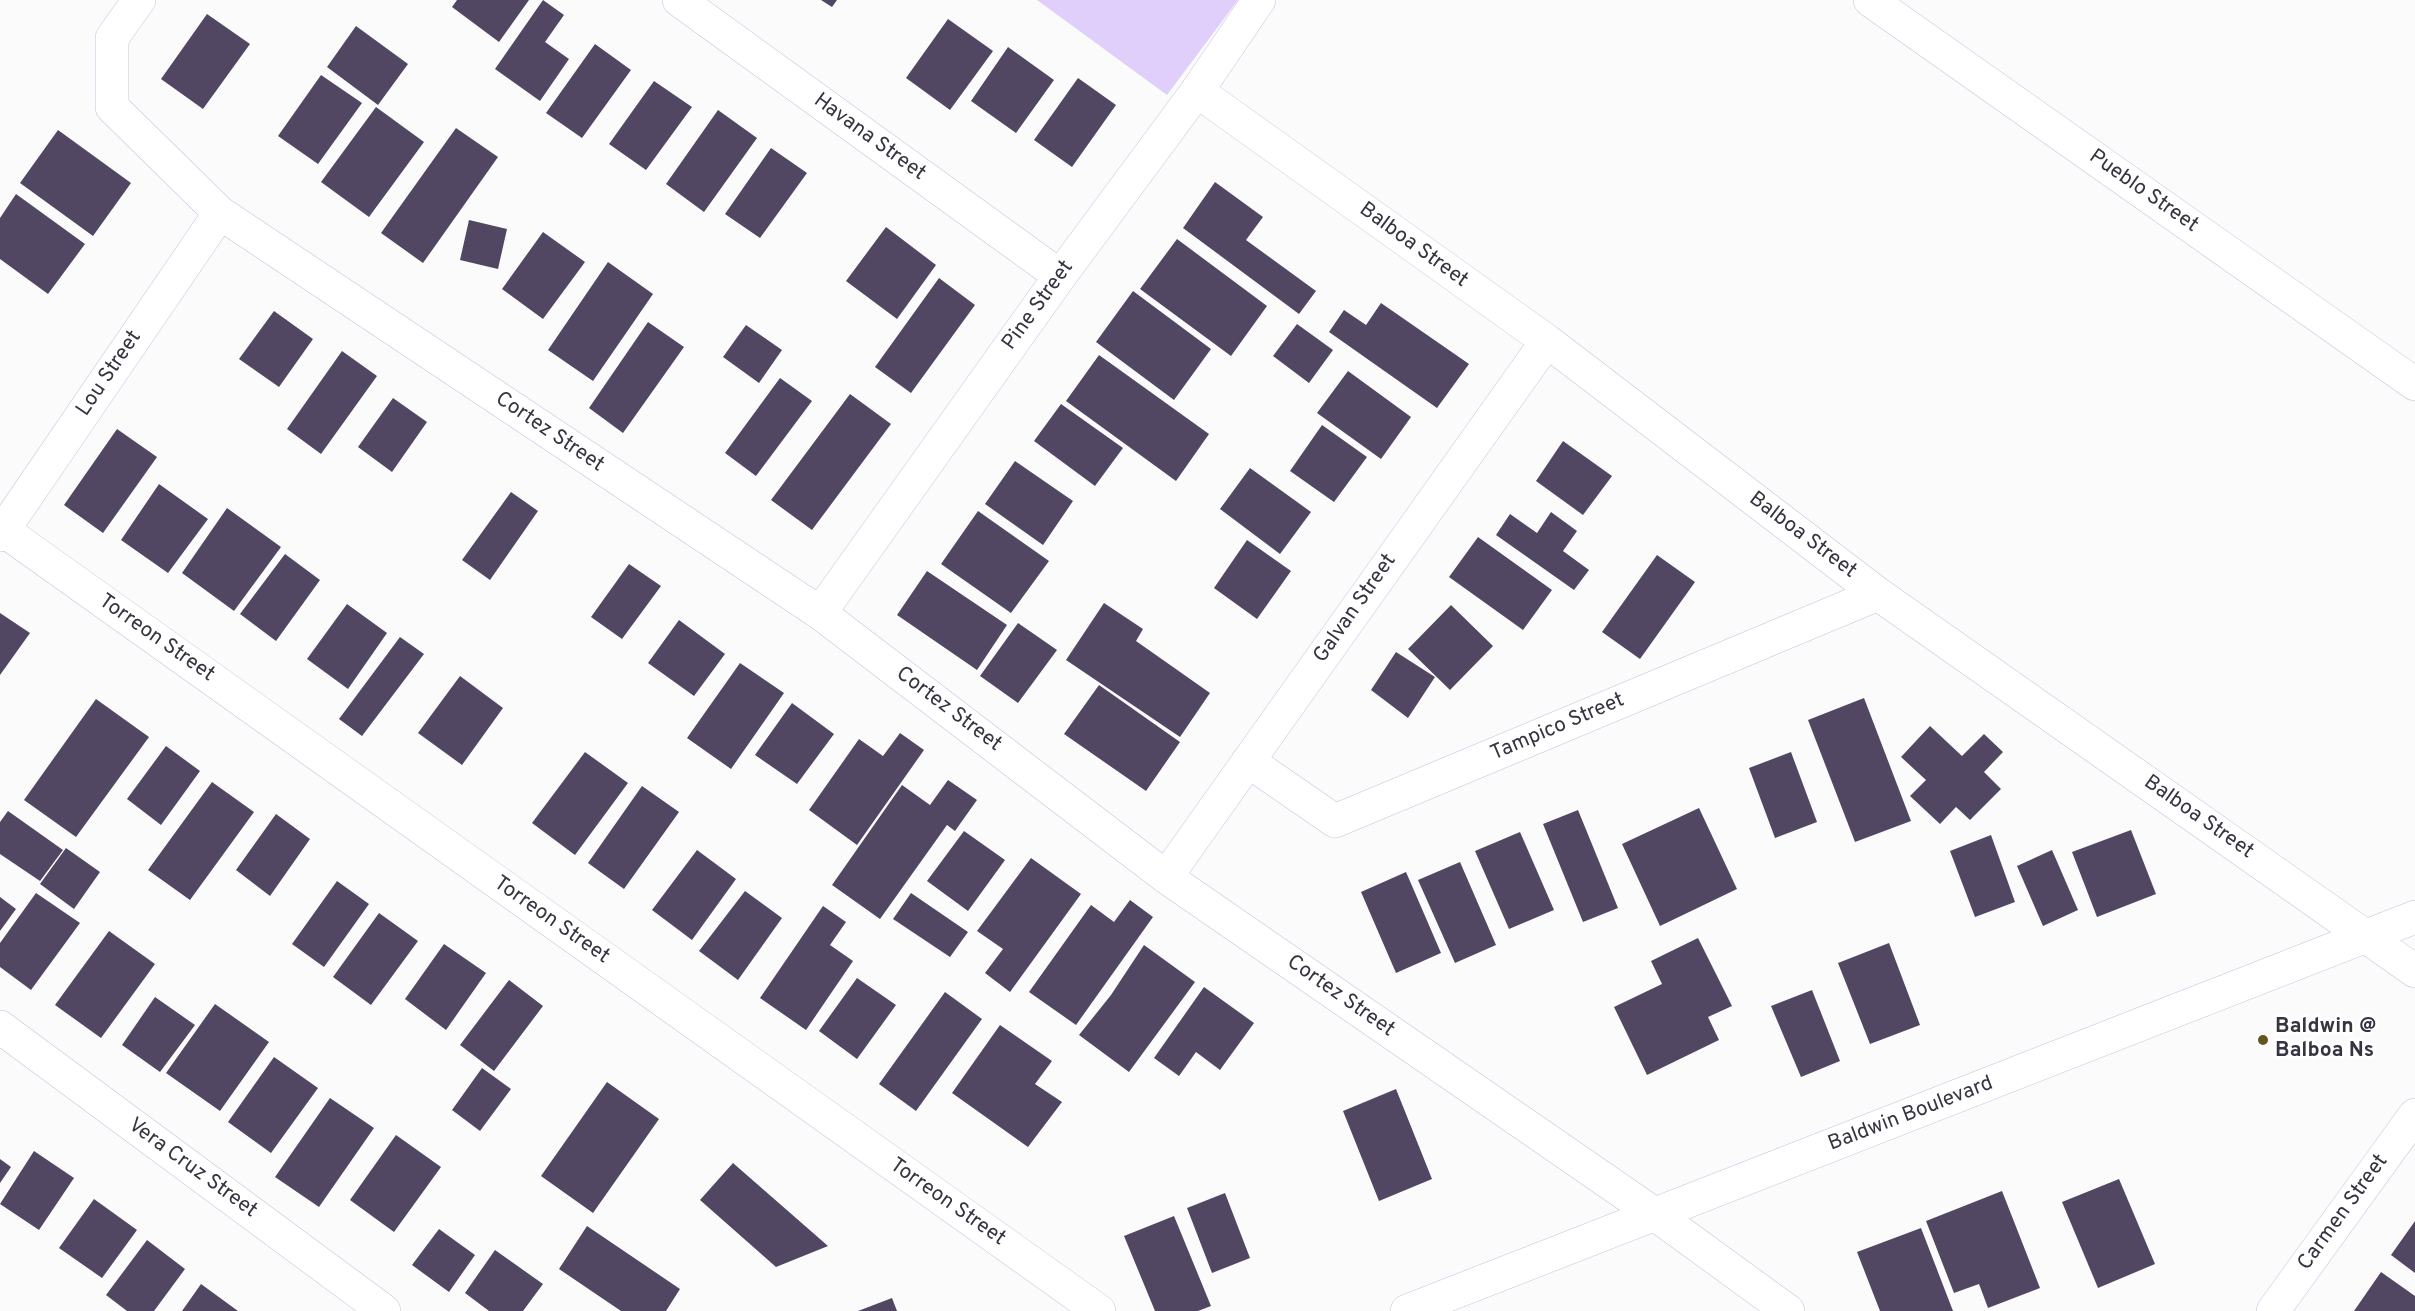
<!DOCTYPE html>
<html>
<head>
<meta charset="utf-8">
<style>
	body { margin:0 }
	canvas { display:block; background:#fbfbfb }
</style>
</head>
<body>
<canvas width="2415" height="1311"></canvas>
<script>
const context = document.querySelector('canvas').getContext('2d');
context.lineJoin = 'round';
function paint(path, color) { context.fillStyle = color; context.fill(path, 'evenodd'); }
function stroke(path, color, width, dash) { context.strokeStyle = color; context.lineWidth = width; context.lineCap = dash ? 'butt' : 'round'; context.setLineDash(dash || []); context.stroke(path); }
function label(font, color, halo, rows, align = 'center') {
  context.font = font + ' Overpass,sans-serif'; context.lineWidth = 6; context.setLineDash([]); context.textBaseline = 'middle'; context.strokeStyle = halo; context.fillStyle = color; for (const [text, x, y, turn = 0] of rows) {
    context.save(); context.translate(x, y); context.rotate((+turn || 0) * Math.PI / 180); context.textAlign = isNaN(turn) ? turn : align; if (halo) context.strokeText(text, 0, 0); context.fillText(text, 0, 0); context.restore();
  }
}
const green = new Path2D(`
	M 1037,0 L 1238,0 L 1167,95 Z`);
const building = new Path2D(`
	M 457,0 L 529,0 L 499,42 L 452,7 Z
	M 543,0 L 564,15 L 545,42 L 569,59 L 540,101 L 495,69 Z
	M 821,0 L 837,0 L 832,7 Z
	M 207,14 L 250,44 L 203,109 L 161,79 Z
	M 948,19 L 993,51 L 950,110 L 906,78 Z
	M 356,26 L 408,64 L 378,105 L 327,67 Z
	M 595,44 L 631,70 L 582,138 L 546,113 Z
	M 1008,47 L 1054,80 L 1016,133 L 971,101 Z
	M 321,75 L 362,103 L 318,164 L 278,136 Z
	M 1078,78 L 1116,105 L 1072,167 L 1034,140 Z
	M 654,81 L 692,107 L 646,170 L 609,144 Z
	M 376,107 L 424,142 L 369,217 L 321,182 Z
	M 718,110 L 757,138 L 704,212 L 666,184 Z
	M 456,128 L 498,157 L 423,263 L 381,233 Z
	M 58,130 L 131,183 L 93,236 L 20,183 Z
	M 771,148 L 807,173 L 760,238 L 725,214 Z
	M 1215,182 L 1263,217 L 1246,240 L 1316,291 L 1299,314 L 1183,228 Z
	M 16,194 L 85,244 L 48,294 L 0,259 L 0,218 Z
	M 469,220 L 507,229 L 498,269 L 460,260 Z
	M 886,227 L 936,265 L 897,319 L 846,281 Z
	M 543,232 L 585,262 L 543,319 L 502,289 Z
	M 1177,239 L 1267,306 L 1231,356 L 1140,289 Z
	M 608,262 L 653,294 L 593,381 L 548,350 Z
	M 939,278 L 975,305 L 911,393 L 875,367 Z
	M 1133,291 L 1211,349 L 1174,400 L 1096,342 Z
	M 1381,303 L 1469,364 L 1437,408 L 1329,332 L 1344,310 L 1366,325 Z
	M 274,311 L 313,339 L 279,387 L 239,359 Z
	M 648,322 L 684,347 L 623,433 L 589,408 Z
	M 1297,324 L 1333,350 L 1309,383 L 1273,356 Z
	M 746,325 L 782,350 L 759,383 L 723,357 Z
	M 342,351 L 377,376 L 321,454 L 287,429 Z
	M 1099,355 L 1209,434 L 1176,481 L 1066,401 Z
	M 1348,371 L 1411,417 L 1381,459 L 1317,413 Z
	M 780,378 L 812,401 L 756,476 L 725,453 Z
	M 850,394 L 891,424 L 812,530 L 771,500 Z
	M 393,398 L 427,422 L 392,472 L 358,447 Z
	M 1061,404 L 1123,448 L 1095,486 L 1034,441 Z
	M 1322,425 L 1367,457 L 1334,502 L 1290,471 Z
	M 117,429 L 157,457 L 103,533 L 64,505 Z
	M 1563,441 L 1612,476 L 1583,515 L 1536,481 Z
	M 1015,461 L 1073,501 L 1043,545 L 985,504 Z
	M 1250,468 L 1311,512 L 1280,554 L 1220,509 Z
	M 159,484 L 208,519 L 168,573 L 121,540 Z
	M 511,492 L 538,511 L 490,580 L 462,560 Z
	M 227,508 L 281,547 L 234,611 L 182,573 Z
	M 978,511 L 1049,561 L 1011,613 L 941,564 Z
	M 1551,512 L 1577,531 L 1563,551 L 1589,570 L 1574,590 L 1496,535 L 1510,514 L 1537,533 Z
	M 1478,537 L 1552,590 L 1523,630 L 1449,577 Z
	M 1247,540 L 1291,571 L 1257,619 L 1214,588 Z
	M 285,554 L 320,580 L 276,641 L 240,614 Z
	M 1657,555 L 1695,582 L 1640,659 L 1602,632 Z
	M 629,564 L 661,586 L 622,639 L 591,617 Z
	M 927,571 L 1007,625 L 977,670 L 897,615 Z
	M 1104,603 L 1143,629 L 1136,641 L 1210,693 L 1180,737 L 1066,660 Z
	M 347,604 L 387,633 L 348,689 L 307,659 Z
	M 1451,605 L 1493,646 L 1450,690 L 1408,649 Z
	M 0,613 L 30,633 L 0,675 Z
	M 679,620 L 725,654 L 694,696 L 648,663 Z
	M 1018,623 L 1057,650 L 1018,703 L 980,676 Z
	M 400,637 L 424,654 L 362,736 L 339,719 Z
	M 1396,652 L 1435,677 L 1408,718 L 1371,690 Z
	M 740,663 L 784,693 L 731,769 L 687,738 Z
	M 460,676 L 503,708 L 462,765 L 418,733 Z
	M 1099,685 L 1180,742 L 1146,791 L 1064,734 Z
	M 1864,698 L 1911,821 L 1855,842 L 1808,720 Z
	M 96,699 L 149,737 L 76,837 L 24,800 Z
	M 792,703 L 834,734 L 797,784 L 755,755 Z
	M 1930,726 L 1962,756 L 1984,734 L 2003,752 L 1984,772 L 2001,789 L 1970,820 L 1956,807 L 1940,824 L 1910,796 L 1926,780 L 1901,757 Z
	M 900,733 L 924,750 L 857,845 L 809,810 L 859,739 L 883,756 Z
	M 166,746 L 200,771 L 161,825 L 127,799 Z
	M 585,752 L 628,783 L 575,855 L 532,823 Z
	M 1791,752 L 1817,822 L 1775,838 L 1749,768 Z
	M 948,780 L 977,800 L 955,831 L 947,825 L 880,919 L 832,885 L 902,785 L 930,805 Z
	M 212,782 L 254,812 L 190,900 L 148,870 Z
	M 642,786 L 679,812 L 624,889 L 588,863 Z
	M 1699,808 L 1737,889 L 1660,926 L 1622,844 Z
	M 1578,810 L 1618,908 L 1583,922 L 1543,824 Z
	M 8,811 L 63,850 L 40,881 L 0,854 L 0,822 Z
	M 276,814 L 310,839 L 270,896 L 236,870 Z
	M 2131,830 L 2156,894 L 2097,917 L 2072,852 Z
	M 964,831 L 1005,860 L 968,911 L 927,881 Z
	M 1520,832 L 1554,910 L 1509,929 L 1475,851 Z
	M 1991,835 L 2015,902 L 1975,917 L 1950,851 Z
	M 66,848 L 100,872 L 74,909 L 40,884 Z
	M 697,850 L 736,879 L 692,940 L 652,910 Z
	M 2052,850 L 2078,910 L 2043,926 L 2017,866 Z
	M 1031,858 L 1081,894 L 1010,992 L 985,973 L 1003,949 L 977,931 Z
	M 1460,862 L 1496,945 L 1455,963 L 1418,880 Z
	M 1406,872 L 1441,953 L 1396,973 L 1361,892 Z
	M 337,881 L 369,904 L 324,967 L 292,944 Z
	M 745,891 L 782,918 L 738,980 L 699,951 Z
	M 36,893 L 80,923 L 31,990 L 0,967 L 0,943 Z
	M 911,893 L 968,932 L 950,957 L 893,919 Z
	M 0,897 L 16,909 L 0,931 Z
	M 1130,900 L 1153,917 L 1076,1025 L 1029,992 L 1091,905 L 1114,922 Z
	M 823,906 L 846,922 L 830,945 L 853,961 L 806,1030 L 760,998 Z
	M 379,913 L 418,941 L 371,1005 L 333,977 Z
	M 109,931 L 155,964 L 101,1038 L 55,1005 Z
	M 1698,938 L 1732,1006 L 1708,1017 L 1719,1040 L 1647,1075 L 1614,1007 L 1662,984 L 1651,961 Z
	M 1889,943 L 1920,1025 L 1870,1044 L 1838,963 Z
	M 444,944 L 486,973 L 446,1030 L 405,999 Z
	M 1144,945 L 1195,982 L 1129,1072 L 1079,1035 L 1111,995 Z
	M 857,978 L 896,1005 L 857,1059 L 819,1031 Z
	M 509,980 L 543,1006 L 494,1071 L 460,1045 Z
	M 1204,987 L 1254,1023 L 1220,1070 L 1196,1052 L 1179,1076 L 1154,1058 Z
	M 1812,990 L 1840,1061 L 1801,1077 L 1771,1006 Z
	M 945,992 L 982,1019 L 916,1111 L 879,1084 Z
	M 155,997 L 195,1025 L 160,1072 L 122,1045 Z
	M 215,1004 L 269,1042 L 220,1111 L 166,1073 Z
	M 1000,1025 L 1052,1061 L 1035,1084 L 1062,1102 L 1028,1147 L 952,1093 Z
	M 274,1057 L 318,1088 L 271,1153 L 228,1122 Z
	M 482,1068 L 511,1089 L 480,1131 L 452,1110 Z
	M 607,1082 L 659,1119 L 593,1213 L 541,1176 Z
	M 1396,1089 L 1432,1179 L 1379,1201 L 1343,1111 Z
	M 330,1098 L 374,1128 L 319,1207 L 275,1177 Z
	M 396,1135 L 441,1167 L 394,1232 L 350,1200 Z
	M 34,1151 L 74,1178 L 39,1230 L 0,1204 Z
	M 0,1159 L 11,1167 L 0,1183 Z
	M 733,1163 L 828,1246 L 776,1267 L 700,1200 Z
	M 2119,1179 L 2155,1264 L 2098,1288 L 2062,1202 Z
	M 2002,1191 L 2040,1288 L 1988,1308 L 1979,1284 L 1954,1293 L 1926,1221 Z
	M 1225,1193 L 1250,1258 L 1212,1273 L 1187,1208 Z
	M 94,1199 L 137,1230 L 102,1278 L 59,1248 Z
	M 1174,1216 L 1211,1306 L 1198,1311 L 1155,1311 L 1124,1236 Z
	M 2415,1221 L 2415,1273 L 2391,1255 Z
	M 587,1226 L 680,1289 L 666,1311 L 621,1311 L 559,1269 Z
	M 1921,1228 L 1953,1311 L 1880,1311 L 1857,1252 Z
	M 439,1229 L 475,1255 L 449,1292 L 412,1265 Z
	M 147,1240 L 185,1269 L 154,1311 L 127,1311 L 106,1295 Z
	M 495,1250 L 543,1284 L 523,1311 L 489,1311 L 465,1293 Z
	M 2381,1272 L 2415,1296 L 2415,1311 L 2354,1311 Z
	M 201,1284 L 238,1311 L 182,1311 Z
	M 892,1298 L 897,1311 L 858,1311 Z`);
const street = new Path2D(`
	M 139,0 L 112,38 L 112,107 L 220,213 L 820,613 L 1166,877 L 1656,1215 L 1788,1311
	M 679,0 L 1060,276
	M 1870,0 L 2415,384
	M 1197,91 L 1547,341 L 1878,594 L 2415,971
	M 3,530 L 1099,1311
	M 0,535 L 220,213
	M 820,613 L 1060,276 L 1197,91 L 1259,0
	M 1248,761 L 1335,821 L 1878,594
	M 1166,877 L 1547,341
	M 0,1027 L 384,1311
	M 2273,1311 L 2415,1115`);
const secondary = new Path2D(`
	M 1407,1311 L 2415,917`);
const markers = [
	[2263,1040,6,"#645421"]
];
const streetNames = [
	["Havana Street",869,138,36],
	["Pueblo Street",2143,192,35],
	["Balboa Street",1413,246,36],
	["Pine Street",1039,306,-54],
	["Lou Street",110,374,-56],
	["Cortez Street",549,433,34],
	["Balboa Street",1802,536,37],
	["Galvan Street",1356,609,-55],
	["Torreon Street",156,639,35],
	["Cortez Street",948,710,37],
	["Tampico Street",1558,728,-23],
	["Balboa Street",2198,818,35],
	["Torreon Street",551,921,35],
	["Cortez Street",1340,997,35],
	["Baldwin Boulevard",1911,1115,-21],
	["Vera Cruz Street",192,1169,36],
	["Torreon Street",947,1203,35],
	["Carmen Street",2344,1213,-54]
];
const poiNames = [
	["Baldwin @",2275,1028],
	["Balboa Ns",2275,1052]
];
paint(green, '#dfcffa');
paint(building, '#524763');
stroke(street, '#cbbfe0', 34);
stroke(secondary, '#cbbfe0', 34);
stroke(street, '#fff', 33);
stroke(secondary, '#fff', 33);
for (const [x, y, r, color] of markers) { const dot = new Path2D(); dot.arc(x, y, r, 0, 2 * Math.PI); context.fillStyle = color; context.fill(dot); stroke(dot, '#fff', 2); }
label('21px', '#383340', '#fff', streetNames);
label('bold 21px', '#383340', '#fff', poiNames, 'left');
</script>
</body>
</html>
